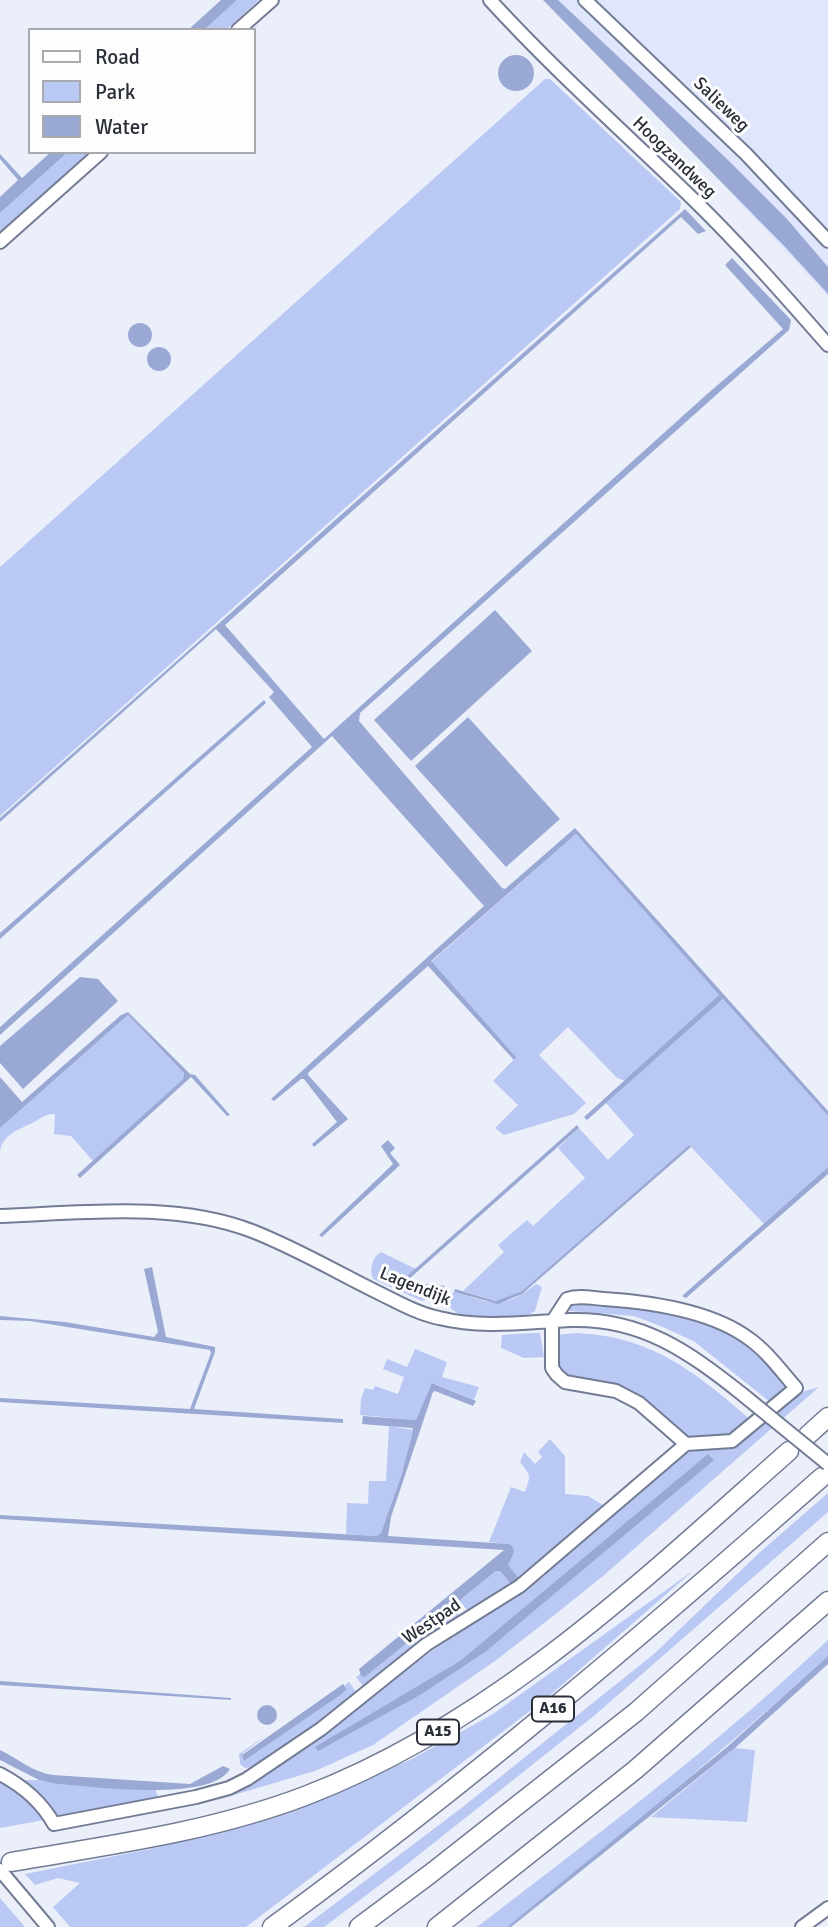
<!DOCTYPE html>
<html>
<head>
<meta charset="utf-8">
<style>
	body { margin:0 }
	#map { position:relative; width:828px; height:1927px; overflow:hidden; background:#ebeffa; font-family:Signika,sans-serif }
	canvas { display:block }
	.legend { position:absolute; left:28px; top:28px; width:228px; height:126px; box-sizing:border-box; background:#fdfdfd; border:2px solid #a9aaaf; margin:0; padding:9px 12px; list-style:none; font-size:21px; color:#2a2e39 }
	.legend li { display:flex; align-items:center; gap:14px; height:35px }
	.legend b { width:35px; border:2px solid #a9aaaf }
</style>
</head>
<body>
<div id="map">
<canvas width="828" height="1927"></canvas>
<ul class="legend">
<li><b style="height:9px;background:#fff"></b>Road</li>
<li><b style="height:19px;background:#bac9f4"></b>Park</li>
<li><b style="height:19px;background:#9aa9d4"></b>Water</li>
</ul>
</div>
<script>
const context = document.querySelector('canvas').getContext('2d');
context.lineJoin = 'round';
function paint(path, color) { context.fillStyle = color; context.fill(path, 'evenodd'); }
function stroke(path, color, width, dash) { context.strokeStyle = color; context.lineWidth = width; context.lineCap = dash ? 'butt' : 'round'; context.setLineDash(dash || []); context.stroke(path); }
function label(font, color, halo, rows, align = 'center') {
  context.font = font + ' Signika,sans-serif'; context.lineWidth = 6; context.setLineDash([]); context.textBaseline = 'middle'; context.strokeStyle = halo; context.fillStyle = color; for (const [text, x, y, turn = 0] of rows) {
    context.save(); context.translate(x, y); context.rotate((+turn || 0) * Math.PI / 180); context.textAlign = isNaN(turn) ? turn : align; if (halo) context.strokeText(text, 0, 0); context.fillText(text, 0, 0); context.restore();
  }
}
const built = new Path2D(`
	M 550,0 L 828,0 L 828,297 Z`);
const green = new Path2D(`
	M 237,0 L 259,0 L 226,30 L 204,30 Z
	M 545,79 L 550,79 L 681,202 L 680,209 L 0,816 L 0,567 Z
	M 68,152 L 89,152 L 0,233 L 0,213 Z
	M 576,834 L 719,995 L 625,1081 L 617,1078 L 568,1027 L 539,1055 L 586,1103 L 574,1114 L 504,1135 L 495,1128 L 518,1105 L 493,1081 L 516,1057 L 431,963 L 432,961 Z
	M 723,999 L 828,1116 L 828,1167 L 764,1224 L 689,1145 L 522,1291 L 497,1301 L 463,1291 L 504,1252 L 498,1245 L 527,1220 L 533,1226 L 585,1178 L 558,1148 L 579,1128 L 608,1160 L 634,1135 L 606,1103 Z
	M 128,1015 L 184,1073 L 183,1079 L 93,1161 L 71,1136 L 54,1134 L 55,1114 C 45,1114 43,1117 34,1122 C 19,1130 3,1133 0,1152 L 0,1128 Z
	M 381,1252 L 416,1269 L 403,1279 L 381,1267 L 411,1285 L 444,1288 L 432,1299 L 422,1301 L 373,1279 C 369,1270 372,1257 381,1252 Z
	M 536,1284 L 542,1287 L 535,1311 L 527,1316 C 507,1320 451,1325 446,1299 L 454,1292 C 492,1303 502,1311 536,1284 Z
	M 570,1302 L 645,1306 L 724,1328 L 763,1356 L 789,1386 L 770,1402 L 695,1342 L 663,1327 L 634,1316 L 570,1311 L 568,1309 Z
	M 532,1333 L 540,1333 L 544,1357 L 524,1358 L 501,1348 L 502,1335 Z
	M 578,1333 C 654,1337 698,1374 753,1422 L 728,1438 L 695,1440 L 680,1434 L 638,1400 L 573,1382 L 557,1368 L 555,1335 Z
	M 415,1349 L 447,1362 L 442,1377 L 479,1387 L 474,1400 L 433,1383 L 416,1420 L 360,1415 L 361,1399 L 365,1388 L 373,1390 L 375,1386 L 398,1394 L 404,1377 L 383,1369 L 387,1359 L 407,1367 Z
	M 819,1387 L 603,1576 L 552,1617 L 495,1661 L 373,1745 L 315,1771 L 217,1800 L 255,1782 L 294,1756 L 432,1651 L 544,1576 L 582,1540 L 680,1457 L 695,1448 L 715,1450 L 730,1447 L 788,1401 L 802,1392 Z
	M 389,1426 L 413,1430 L 402,1473 L 381,1533 L 377,1536 L 346,1534 L 347,1503 L 368,1504 L 369,1481 L 386,1481 Z
	M 550,1439 L 565,1456 L 565,1494 L 588,1496 L 606,1507 L 522,1579 L 519,1578 L 508,1565 L 512,1547 L 508,1544 L 489,1542 L 511,1487 L 525,1492 C 531,1475 531,1476 520,1462 L 524,1452 L 535,1464 L 542,1457 L 538,1452 Z
	M 828,1493 L 828,1512 L 595,1715 L 401,1869 L 324,1927 L 304,1927 L 464,1806 L 654,1654 L 759,1553 Z
	M 694,1570 L 547,1698 L 246,1927 L 70,1927 L 53,1907 L 80,1883 L 58,1878 L 35,1885 L 25,1874 L 155,1848 L 229,1829 L 307,1804 L 410,1760 L 493,1714 Z
	M 496,1571 L 500,1571 L 511,1584 L 469,1612 L 459,1601 Z
	M 452,1607 L 461,1617 L 366,1690 L 356,1677 L 360,1674 L 365,1677 Z
	M 828,1640 L 828,1656 C 724,1750 617,1840 507,1927 L 477,1927 C 597,1835 718,1744 828,1640 Z
	M 349,1682 L 357,1693 L 323,1722 L 258,1767 L 245,1768 L 240,1764 L 239,1754 L 267,1735 L 242,1754 L 244,1761 L 342,1694 L 347,1689 L 345,1685 Z
	M 735,1748 L 755,1750 L 747,1822 L 651,1817 Z
	M 0,1780 L 39,1780 L 56,1784 L 155,1789 L 159,1799 L 0,1828 Z
	M 0,1898 L 25,1927 L 0,1927 Z`);
const water = new Path2D(`
	M 221,0 L 237,0 L 204,30 L 188,30 Z
	M 543,0 L 558,0 L 726,158 L 787,219 L 828,267 L 828,294 L 786,248 Z
	M498 73a18 18 0 1 1 36 0a18 18 0 1 1-36 0Z
	M 51,152 L 68,152 L 0,213 L 0,197 L 18,180 L 0,159 L 0,154 L 22,178 Z
	M 685,209 L 706,231 L 698,234 L 681,217 L 225,625 L 324,739 L 706,395 L 783,329 L 725,265 L 732,258 L 791,320 L 789,330 L 360,713 L 359,721 L 502,888 L 505,889 L 575,828 L 828,1111 L 828,1116 L 723,999 L 587,1120 L 584,1117 L 719,995 L 576,834 L 431,961 L 516,1057 L 514,1060 L 428,966 L 308,1073 L 308,1075 L 348,1119 L 314,1147 L 312,1144 L 337,1122 L 304,1079 L 301,1079 L 274,1101 L 271,1099 L 484,906 L 332,736 L 0,1035 L 0,1027 L 312,747 L 269,697 L 274,692 L 216,629 L 0,822 L 0,818 Z
	M128 335a12 12 0 1 1 24 0a12 12 0 1 1-24 0Z
	M147 359a12 12 0 1 1 24 0a12 12 0 1 1-24 0Z
	M 495,610 L 532,651 L 411,761 L 374,720 Z
	M 264,700 L 266,703 L 0,939 L 0,933 Z
	M 468,717 L 560,819 L 506,867 L 415,766 Z
	M 80,977 L 98,979 L 118,1001 L 23,1089 L 0,1063 L 0,1046 Z
	M 128,1012 L 190,1074 L 195,1075 L 230,1115 L 227,1116 L 191,1077 L 80,1178 L 77,1175 L 183,1079 L 184,1073 L 128,1015 L 0,1128 L 0,1077 L 22,1102 L 121,1015 Z
	M 577,1125 L 579,1128 L 409,1279 L 414,1283 L 445,1286 L 444,1288 L 411,1285 L 379,1270 L 381,1267 L 403,1278 L 406,1277 Z
	M 388,1140 L 395,1148 L 390,1153 L 400,1165 L 322,1237 L 319,1235 L 393,1164 L 381,1146 Z
	M 689,1145 L 691,1147 L 522,1294 L 498,1304 L 454,1292 L 455,1289 L 496,1301 L 522,1291 Z
	M 828,1167 L 828,1174 L 686,1298 L 682,1296 Z
	M 152,1267 L 166,1337 L 215,1347 L 215,1352 L 194,1409 L 343,1419 L 343,1423 L 0,1402 L 0,1398 L 190,1409 L 211,1353 L 210,1350 L 30,1321 L 0,1320 L 0,1316 L 65,1322 L 154,1337 L 158,1332 L 144,1269 Z
	M 432,1383 L 476,1401 L 473,1406 L 435,1391 L 433,1392 L 391,1517 L 388,1536 L 509,1544 L 513,1547 L 514,1552 L 508,1565 L 519,1578 L 511,1584 L 500,1571 L 496,1571 L 365,1677 L 361,1676 L 359,1669 L 504,1550 L 0,1519 L 0,1515 L 377,1536 L 381,1533 L 402,1473 L 413,1430 L 412,1428 L 362,1424 L 363,1416 L 416,1420 Z
	M 708,1454 L 714,1460 L 485,1652 L 420,1695 L 318,1751 L 315,1747 L 460,1661 Z
	M 828,1656 L 828,1664 L 735,1748 L 511,1927 L 507,1927 L 727,1747 Z
	M 0,1681 L 231,1698 L 231,1700 L 0,1685 Z
	M 343,1684 L 347,1689 L 342,1694 L 244,1761 L 242,1755 Z
	M257 1715a10 10 0 1 1 20 0a10 10 0 1 1-20 0Z
	M 0,1750 C 19,1759 32,1772 53,1775 L 190,1784 L 223,1766 L 230,1769 C 210,1803 93,1786 56,1784 L 39,1780 L 0,1760 Z`);
const minor = new Path2D(`
	M 490,0 C 555,71 626,134 695,201 C 742,247 785,296 828,345
	M 585,0 L 746,154 L 828,241
	M 238,30 L 272,0
	M 0,242 L 101,152
	M 0,1216 C 81,1213 175,1201 252,1231 C 296,1248 338,1273 381,1294 C 399,1303 419,1314 439,1318 C 484,1329 526,1322 571,1320 C 642,1318 689,1352 742,1394
	M 0,1774 C 23,1786 41,1801 54,1824 L 196,1797 L 229,1788 L 247,1779 L 321,1729 L 427,1644 L 520,1586 L 686,1444 L 732,1441 L 796,1388 C 781,1371 767,1351 748,1338 C 711,1311 649,1302 604,1299 C 592,1298 579,1295 567,1299 L 552,1322 L 552,1368 L 557,1375 L 565,1382 L 616,1391 L 639,1403 L 686,1444
	M 0,1870 L 48,1927
	M 802,1927 L 828,1908`);
const highway = new Path2D(`
	M 808,1435 L 828,1417
	M 11,1862 C 110,1845 210,1832 305,1796 C 493,1724 640,1583 789,1451
	M 272,1927 C 464,1787 645,1634 822,1477
	M 359,1927 L 430,1874 L 636,1712 L 828,1542
	M 437,1927 L 635,1770 L 828,1601`);
const minorBridge = new Path2D(`
	M 742,1394 L 828,1464`);
const shields = [
	[553,1709,42],
	[438,1732,42]
];
const shieldNames = [
	["A16",553,1709],
	["A15",438,1732]
];
const streetNames = [
	["Salieweg",721,105,44],
	["Hoogzandweg",674,158,44],
	["Lagendijk",415,1287,22],
	["Westpad",432,1622,-34]
];
paint(built, '#e0e7fc');
paint(green, '#bac9f4');
paint(water, '#9aa9d4');
stroke(minor, '#737c95', 16);
stroke(highway, '#737c95', 21);
stroke(minor, '#fff', 12);
stroke(highway, '#fff', 18);
stroke(minorBridge, '#737c95', 16, []);
stroke(minorBridge, '#fff', 12);
for (const [x, y, w] of shields) { const box = new Path2D(); box.roundRect(x - w / 2, y - 12.5, w, 25, 5); context.fillStyle = '#fdfdfd'; context.fill(box); stroke(box, '#2a2e39', 2); }
label('bold 16px', '#2a2e39', null, shieldNames);
label('18px', '#2a2e39', '#fdfdfd', streetNames);
</script>
</body>
</html>
